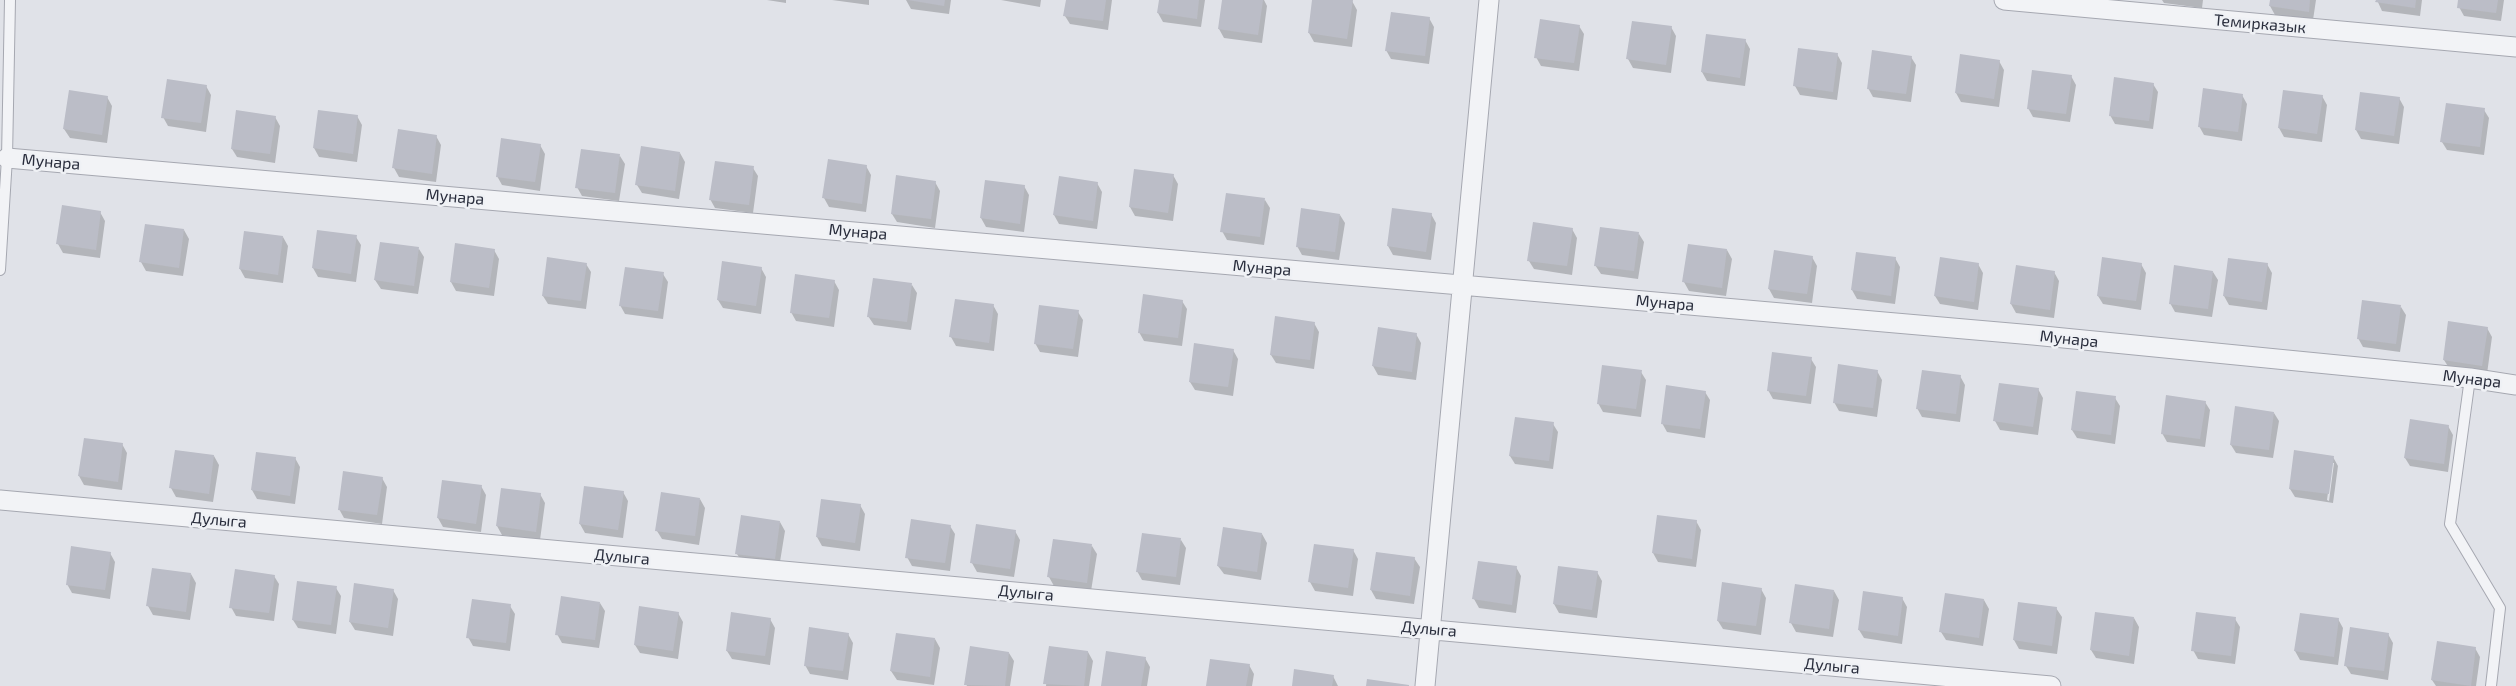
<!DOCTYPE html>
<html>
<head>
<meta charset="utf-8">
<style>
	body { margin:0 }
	canvas { display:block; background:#e0e2e8 }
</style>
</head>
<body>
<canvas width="2516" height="686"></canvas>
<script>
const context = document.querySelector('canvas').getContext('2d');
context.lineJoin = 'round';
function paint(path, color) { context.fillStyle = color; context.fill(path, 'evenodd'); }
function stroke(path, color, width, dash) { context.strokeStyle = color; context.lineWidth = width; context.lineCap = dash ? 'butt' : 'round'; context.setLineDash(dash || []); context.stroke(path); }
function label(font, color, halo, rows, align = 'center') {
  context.font = font + ' "Exo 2",sans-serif'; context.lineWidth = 5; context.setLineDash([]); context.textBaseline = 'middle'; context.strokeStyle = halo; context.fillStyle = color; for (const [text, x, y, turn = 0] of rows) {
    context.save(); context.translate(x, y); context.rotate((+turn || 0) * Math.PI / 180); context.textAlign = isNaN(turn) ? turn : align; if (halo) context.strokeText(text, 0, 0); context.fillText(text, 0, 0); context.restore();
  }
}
const shadow = new Path2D(`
	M 767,0 L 786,0 L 786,3 Z
	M 832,0 L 869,0 L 869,5 Z
	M 906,0 L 951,0 L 949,14 L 911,9 Z
	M 1001,0 L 1041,0 L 1040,7 Z
	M 1067,0 L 1112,0 L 1108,30 L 1070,24 L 1065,16 Z
	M 1160,0 L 1205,0 L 1201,27 L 1163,22 L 1158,13 Z
	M 1223,0 L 1264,0 L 1267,6 L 1262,43 L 1224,38 L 1219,29 Z
	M 1314,0 L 1352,1 L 1357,10 L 1352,47 L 1314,42 L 1309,33 Z
	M 2162,0 L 2203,0 L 2202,8 L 2164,3 Z
	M 2271,0 L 2316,0 L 2313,20 L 2275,15 L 2270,6 Z
	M 2377,0 L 2422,0 L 2420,16 L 2382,11 Z
	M 2459,0 L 2504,0 L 2501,21 L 2464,16 L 2459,7 Z
	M 1429,18 L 1434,27 L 1429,64 L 1391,59 L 1386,50 Z
	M 1579,26 L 1584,34 L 1579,71 L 1541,66 L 1536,57 Z
	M 1671,27 L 1676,36 L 1671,73 L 1633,68 L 1628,59 Z
	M 1745,40 L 1750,49 L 1745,86 L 1707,81 L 1702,72 Z
	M 1837,54 L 1842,63 L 1837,100 L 1800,95 L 1795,86 Z
	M 1911,57 L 1916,65 L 1911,102 L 1873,97 L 1868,88 Z
	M 1999,61 L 2004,70 L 1999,107 L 1961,102 L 1956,93 Z
	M 2071,76 L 2076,85 L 2070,122 L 2033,117 L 2028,108 Z
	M 2153,84 L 2158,92 L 2153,129 L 2115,124 L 2110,115 Z
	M 206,86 L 211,95 L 206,132 L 168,126 L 163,117 Z
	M 2242,95 L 2247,104 L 2242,141 L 2204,135 L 2199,126 Z
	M 2322,96 L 2327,105 L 2322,142 L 2284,137 L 2279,128 Z
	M 107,97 L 112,106 L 107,143 L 70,138 L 64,129 Z
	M 2399,98 L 2404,107 L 2399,144 L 2361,139 L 2356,130 Z
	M 2484,110 L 2489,118 L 2484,155 L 2447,150 L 2442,142 Z
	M 357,116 L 362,125 L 357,162 L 319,157 L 314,148 Z
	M 275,117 L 280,126 L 275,163 L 237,157 L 232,149 Z
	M 436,136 L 441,145 L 436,182 L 399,177 L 394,168 Z
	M 540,145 L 545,154 L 540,191 L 502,185 L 497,176 Z
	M 680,153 L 685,162 L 679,199 L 642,193 L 637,185 Z
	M 620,156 L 625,164 L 619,201 L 582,196 L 577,187 Z
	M 866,166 L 871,175 L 866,212 L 829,207 L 824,198 Z
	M 753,168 L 758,176 L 753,213 L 715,208 L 710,199 Z
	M 1173,175 L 1178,184 L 1173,221 L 1135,216 L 1130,207 Z
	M 935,182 L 940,191 L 935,228 L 897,222 L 892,214 Z
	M 1097,183 L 1102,192 L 1097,229 L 1059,224 L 1054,215 Z
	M 1024,186 L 1029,195 L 1024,232 L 986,227 L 981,218 Z
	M 1265,200 L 1270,208 L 1264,245 L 1227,240 L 1222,231 Z
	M 100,212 L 105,221 L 100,258 L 63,253 L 58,244 Z
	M 1431,214 L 1436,223 L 1431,260 L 1393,255 L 1388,246 Z
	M 1340,215 L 1345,223 L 1339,260 L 1302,255 L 1297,246 Z
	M 1572,229 L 1577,238 L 1572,275 L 1534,269 L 1529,261 Z
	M 184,230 L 189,239 L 183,276 L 146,271 L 141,262 Z
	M 318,231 L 356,237 L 361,245 L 356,282 L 318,277 L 313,268 Z
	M 1639,234 L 1644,242 L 1638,279 L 1601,274 L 1595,265 Z
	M 283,237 L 288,246 L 283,283 L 245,278 L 240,269 Z
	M 419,249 L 424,257 L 418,294 L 381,289 L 375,280 Z
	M 494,250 L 499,259 L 494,296 L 456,291 L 451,282 Z
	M 1727,250 L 1732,259 L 1726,296 L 1689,291 L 1684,282 Z
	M 1812,257 L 1817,266 L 1812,303 L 1774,298 L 1769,289 Z
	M 1895,258 L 1900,267 L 1895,304 L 1857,299 L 1852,290 Z
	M 586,264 L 591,272 L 586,309 L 548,304 L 543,296 Z
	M 1978,264 L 1983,273 L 1978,310 L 1940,304 L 1935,296 Z
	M 2141,264 L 2146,273 L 2141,310 L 2103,304 L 2098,296 Z
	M 2267,264 L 2272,273 L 2267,310 L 2229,305 L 2224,296 Z
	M 761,268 L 766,277 L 761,314 L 723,308 L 718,300 Z
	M 2054,272 L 2059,281 L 2054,318 L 2016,313 L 2011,304 Z
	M 2213,272 L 2218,280 L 2212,317 L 2175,312 L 2170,303 Z
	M 663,274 L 668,282 L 663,319 L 625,314 L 620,305 Z
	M 834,281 L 839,290 L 834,327 L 796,321 L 791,312 Z
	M 912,285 L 917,293 L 911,330 L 874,325 L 868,316 Z
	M 1182,301 L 1187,309 L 1182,346 L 1144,341 L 1139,332 Z
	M 993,305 L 998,314 L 994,351 L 956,346 L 951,337 Z
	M 2401,307 L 2406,315 L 2400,352 L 2363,347 L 2358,338 Z
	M 1078,312 L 1083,320 L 1078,357 L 1040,352 L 1035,343 Z
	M 1314,323 L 1319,332 L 1314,369 L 1276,363 L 1271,355 Z
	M 2487,328 L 2492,337 L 2487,374 L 2449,368 L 2444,360 Z
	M 1416,334 L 1421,343 L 1416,380 L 1378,375 L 1373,366 Z
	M 1233,350 L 1238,359 L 1233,396 L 1195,390 L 1190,382 Z
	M 1811,359 L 1816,367 L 1811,404 L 1773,399 L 1768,390 Z
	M 1877,371 L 1882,380 L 1877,417 L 1839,411 L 1834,402 Z
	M 1641,372 L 1646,380 L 1641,417 L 1603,412 L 1598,403 Z
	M 1960,376 L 1965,385 L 1960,422 L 1922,417 L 1917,408 Z
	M 2038,389 L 2043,398 L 2038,435 L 2000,430 L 1995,421 Z
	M 1705,392 L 1710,400 L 1705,438 L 1667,432 L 1662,423 Z
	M 2115,398 L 2120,406 L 2115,444 L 2077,438 L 2072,430 Z
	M 2205,402 L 2210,410 L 2205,447 L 2167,442 L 2162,433 Z
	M 2274,413 L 2279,421 L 2273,458 L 2236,453 L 2231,445 Z
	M 1553,424 L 1558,432 L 1553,469 L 1515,464 L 1510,456 Z
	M 2448,426 L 2453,435 L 2448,472 L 2410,466 L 2405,458 Z
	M 122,444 L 127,453 L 122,490 L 84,485 L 79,476 Z
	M 214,456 L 219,465 L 213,502 L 176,497 L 171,488 Z
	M 2333,457 L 2338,466 L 2333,503 L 2295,497 L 2290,489 ZM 2332,463 L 2334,463 L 2329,501 L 2327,500 Z
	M 295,458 L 300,467 L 295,504 L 257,499 L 252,490 Z
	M 382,478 L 387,487 L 382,524 L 344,518 L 339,509 Z
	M 481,486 L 486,495 L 481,532 L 443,527 L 438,518 Z
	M 623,492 L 628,501 L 623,538 L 585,533 L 580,524 Z
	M 540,494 L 545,503 L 540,540 L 502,535 L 497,526 Z
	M 700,499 L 705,508 L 699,545 L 662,539 L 657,531 Z
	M 860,505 L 865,514 L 860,551 L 822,546 L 817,537 Z
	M 1696,521 L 1701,530 L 1696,567 L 1658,562 L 1653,553 Z
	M 780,522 L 785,531 L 779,568 L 742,562 L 737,554 Z
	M 950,526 L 955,534 L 950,571 L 912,566 L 907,557 Z
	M 1015,531 L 1020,540 L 1014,577 L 977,572 L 972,563 Z
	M 1262,534 L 1267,543 L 1261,580 L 1224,574 L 1218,566 Z
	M 1181,540 L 1186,548 L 1180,585 L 1142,580 L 1137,571 Z
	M 1092,546 L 1097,554 L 1091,591 L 1054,586 L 1049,577 Z
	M 1353,550 L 1358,559 L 1353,596 L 1315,591 L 1310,582 Z
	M 110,553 L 115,562 L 110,599 L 72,593 L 67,584 Z
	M 1414,558 L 1420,567 L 1414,604 L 1376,599 L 1371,590 Z
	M 1516,567 L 1521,576 L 1516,613 L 1479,608 L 1474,599 Z
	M 1597,572 L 1602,581 L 1597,618 L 1559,613 L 1554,604 Z
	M 191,574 L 196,583 L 190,620 L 153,615 L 148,606 Z
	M 274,576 L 279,584 L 274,621 L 236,616 L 231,607 Z
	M 336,588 L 341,596 L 336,634 L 298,628 L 293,620 Z
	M 1761,589 L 1766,598 L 1761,635 L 1723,629 L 1718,621 Z
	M 393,590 L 398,599 L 393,636 L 355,630 L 350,622 Z
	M 1834,591 L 1839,600 L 1833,637 L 1796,632 L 1791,623 Z
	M 1902,598 L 1907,607 L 1902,644 L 1864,638 L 1859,630 Z
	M 1984,600 L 1989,609 L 1983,646 L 1946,640 L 1941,632 Z
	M 600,603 L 605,611 L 599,648 L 562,643 L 557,634 Z
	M 2019,603 L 2056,608 L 2062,617 L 2057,654 L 2019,649 L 2014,640 Z
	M 510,606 L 515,614 L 510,651 L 473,646 L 468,637 Z
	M 678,613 L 683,622 L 678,659 L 640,653 L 635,645 Z
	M 2134,618 L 2139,627 L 2134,664 L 2096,658 L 2091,650 Z
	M 770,619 L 775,628 L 770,665 L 732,659 L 727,651 Z
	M 2235,619 L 2240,627 L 2235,664 L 2198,659 L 2193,650 Z
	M 2338,619 L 2343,628 L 2338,665 L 2300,660 L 2295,651 Z
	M 848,634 L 853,643 L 848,680 L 810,674 L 805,665 Z
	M 2388,634 L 2393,643 L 2388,680 L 2351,674 L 2346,666 Z
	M 935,639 L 940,648 L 934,685 L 897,680 L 891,671 Z
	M 1050,647 L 1088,652 L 1093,661 L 1089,686 L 1046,686 Z
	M 2475,648 L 2480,657 L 2476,686 L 2436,686 L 2432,680 Z
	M 1009,653 L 1014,661 L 1010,686 L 967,686 L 966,684 Z
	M 1145,658 L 1150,667 L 1147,686 L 1103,686 Z
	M 1249,665 L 1254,674 L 1252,686 L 1207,686 Z
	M 1333,676 L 1338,686 L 1293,686 Z`);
const building = new Path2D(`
	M 908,0 L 945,0 L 944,6 Z
	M 1066,0 L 1106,0 L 1103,21 L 1063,16 Z
	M 1159,0 L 1199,0 L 1197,19 L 1157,13 Z
	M 1222,0 L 1263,0 L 1258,35 L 1218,29 Z
	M 1312,0 L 1353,0 L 1347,39 L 1308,33 Z
	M 2270,0 L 2310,0 L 2309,12 L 2269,6 Z
	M 2376,0 L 2416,0 L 2415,8 L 2375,2 Z
	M 2458,0 L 2498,0 L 2496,13 L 2457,8 Z
	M 1391,12 L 1430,17 L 1425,56 L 1385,51 Z
	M 1540,19 L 1580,25 L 1574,63 L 1534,58 Z
	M 1632,21 L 1672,26 L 1666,65 L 1626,59 Z
	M 1706,34 L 1746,39 L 1740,78 L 1701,72 Z
	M 1798,48 L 1838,53 L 1833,92 L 1793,86 Z
	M 1872,50 L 1912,56 L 1906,94 L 1867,89 Z
	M 1960,54 L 2000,60 L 1994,99 L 1955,93 Z
	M 2032,70 L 2072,75 L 2066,114 L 2027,109 Z
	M 2114,77 L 2154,83 L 2149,121 L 2109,116 Z
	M 167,79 L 207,85 L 201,123 L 161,118 Z
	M 2203,88 L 2243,94 L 2238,132 L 2198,127 Z
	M 69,90 L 108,96 L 102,135 L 63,129 Z
	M 2283,90 L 2323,95 L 2317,134 L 2278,128 Z
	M 2360,92 L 2400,97 L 2394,136 L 2355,130 Z
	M 2446,103 L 2485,108 L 2480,147 L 2440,142 Z
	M 236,110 L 276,116 L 270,154 L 231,149 Z
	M 318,110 L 358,115 L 353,154 L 313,148 Z
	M 398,129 L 437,135 L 432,174 L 392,168 Z
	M 501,138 L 541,144 L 535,182 L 496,177 Z
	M 641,146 L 680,152 L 675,191 L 635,185 Z
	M 581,149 L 620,154 L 615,193 L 575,188 Z
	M 828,159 L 867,165 L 862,204 L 822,198 Z
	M 715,161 L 754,166 L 749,205 L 709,200 Z
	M 1134,169 L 1174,174 L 1168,213 L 1129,207 Z
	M 896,175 L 936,181 L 931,219 L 891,214 Z
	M 1059,176 L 1098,182 L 1093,221 L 1053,215 Z
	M 985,180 L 1025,185 L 1020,224 L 980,218 Z
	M 1226,193 L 1265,198 L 1260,237 L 1220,232 Z
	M 62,205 L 101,211 L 96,250 L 56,244 Z
	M 1301,208 L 1340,214 L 1335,252 L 1296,247 Z
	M 1392,208 L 1432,213 L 1426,252 L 1387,246 Z
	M 1533,222 L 1573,228 L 1567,266 L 1527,261 Z
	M 145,224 L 184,229 L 179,268 L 139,262 Z
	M 1600,227 L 1639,232 L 1634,271 L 1594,266 Z
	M 317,230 L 357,235 L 351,274 L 312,268 Z
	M 244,231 L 283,236 L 278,275 L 239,269 Z
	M 380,242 L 419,247 L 414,286 L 374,280 Z
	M 455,243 L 495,249 L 489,288 L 450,282 Z
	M 1688,244 L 1727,249 L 1722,288 L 1682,282 Z
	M 1774,250 L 1813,256 L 1807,294 L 1768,289 Z
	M 1856,252 L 1896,257 L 1891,296 L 1851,290 Z
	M 547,257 L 587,263 L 581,301 L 542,296 Z
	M 1940,257 L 1979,263 L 1974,302 L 1934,296 Z
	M 2102,257 L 2142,263 L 2136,301 L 2097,296 Z
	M 2228,258 L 2268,263 L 2262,302 L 2223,296 Z
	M 722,261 L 762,267 L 756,306 L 717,300 Z
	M 2016,265 L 2055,271 L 2050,310 L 2010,304 Z
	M 2174,265 L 2213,271 L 2208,309 L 2169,304 Z
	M 625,267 L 664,272 L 658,311 L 619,306 Z
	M 795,274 L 835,280 L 829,318 L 790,313 Z
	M 873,278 L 912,283 L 907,322 L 867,317 Z
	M 1143,294 L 1183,300 L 1178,338 L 1138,333 Z
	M 955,299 L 994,304 L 989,343 L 949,337 Z
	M 2362,300 L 2401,305 L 2396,344 L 2357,339 Z
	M 1039,305 L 1079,310 L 1073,349 L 1034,344 Z
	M 1275,316 L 1315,322 L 1310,360 L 1270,355 Z
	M 2448,321 L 2488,327 L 2482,366 L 2443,360 Z
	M 1378,327 L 1417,333 L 1412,372 L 1372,366 Z
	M 1194,343 L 1234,349 L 1228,387 L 1189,382 Z
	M 1772,352 L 1812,357 L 1806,396 L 1767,391 Z
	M 1838,364 L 1878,370 L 1873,408 L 1833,403 Z
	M 1602,365 L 1642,370 L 1636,409 L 1597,404 Z
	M 1922,370 L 1961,375 L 1956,414 L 1916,409 Z
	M 1999,383 L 2039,388 L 2033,427 L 1993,421 Z
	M 1666,385 L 1706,391 L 1700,429 L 1661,424 Z
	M 2076,391 L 2116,396 L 2111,435 L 2071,430 Z
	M 2166,395 L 2206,401 L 2200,439 L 2161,434 Z
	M 2235,406 L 2274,412 L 2269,450 L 2230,445 Z
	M 1515,417 L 1554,422 L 1549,461 L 1509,456 Z
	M 2410,419 L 2449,425 L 2444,464 L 2404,458 Z
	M 84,438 L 123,443 L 118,482 L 78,476 Z
	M 175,450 L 214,455 L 209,494 L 169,488 Z
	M 2294,450 L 2334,456 L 2329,494 L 2289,489 Z
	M 256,452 L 296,457 L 290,496 L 251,490 Z
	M 343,471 L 383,477 L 377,515 L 338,510 Z
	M 442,480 L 482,485 L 476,524 L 437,518 Z
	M 584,486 L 624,491 L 618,530 L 579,524 Z
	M 501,488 L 541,493 L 536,532 L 496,526 Z
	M 661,492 L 700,498 L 695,536 L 655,531 Z
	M 821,499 L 861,504 L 855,543 L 816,537 Z
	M 741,515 L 780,521 L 775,559 L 735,554 Z
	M 1657,515 L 1697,520 L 1692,559 L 1652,553 Z
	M 911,519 L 951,525 L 945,563 L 905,558 Z
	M 976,524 L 1016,530 L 1010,569 L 970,563 Z
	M 1223,527 L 1262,533 L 1257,572 L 1217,566 Z
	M 1142,533 L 1181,538 L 1176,577 L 1136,572 Z
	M 1053,539 L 1092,544 L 1087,583 L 1047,577 Z
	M 1314,544 L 1354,549 L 1348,588 L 1308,582 Z
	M 71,546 L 111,552 L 105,590 L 66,585 Z
	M 1376,552 L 1415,557 L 1410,596 L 1370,590 Z
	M 1478,561 L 1517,566 L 1512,605 L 1472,599 Z
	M 1558,566 L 1598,571 L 1592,610 L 1553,604 Z
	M 152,568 L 191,573 L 186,612 L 146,606 Z
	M 235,569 L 275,575 L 269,613 L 229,608 Z
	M 297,581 L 337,586 L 331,625 L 292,620 Z
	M 1722,582 L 1762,588 L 1756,626 L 1717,621 Z
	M 354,583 L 394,589 L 388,628 L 349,622 Z
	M 1795,584 L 1834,590 L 1829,629 L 1789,623 Z
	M 1863,591 L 1903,597 L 1898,636 L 1858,630 Z
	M 1945,593 L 1984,599 L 1979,638 L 1939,632 Z
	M 561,596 L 600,602 L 595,640 L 555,635 Z
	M 472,599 L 511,604 L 506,643 L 466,638 Z
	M 2018,602 L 2057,607 L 2052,646 L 2013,640 Z
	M 639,606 L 679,612 L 673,651 L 634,645 Z
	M 731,612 L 771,618 L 765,656 L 726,651 Z
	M 2095,612 L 2134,617 L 2129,656 L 2090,650 Z
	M 2196,612 L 2236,617 L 2231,656 L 2191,651 Z
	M 2300,613 L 2339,618 L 2334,657 L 2294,651 Z
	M 809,627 L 849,633 L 843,671 L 804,666 Z
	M 2350,627 L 2389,633 L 2384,671 L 2344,666 Z
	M 896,633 L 935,638 L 930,677 L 890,671 Z
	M 2437,641 L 2476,647 L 2471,686 L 2431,680 Z
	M 970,646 L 1009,652 L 1005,686 L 964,685 Z
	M 1049,646 L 1088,651 L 1084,686 L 1043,684 Z
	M 1106,651 L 1146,657 L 1141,686 L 1101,686 Z
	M 1210,659 L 1250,664 L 1246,686 L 1206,686 Z
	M 1294,669 L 1334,675 L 1332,686 L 1292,686 Z
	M 1367,679 L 1409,685 L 1409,686 L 1366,686 Z`);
const lane = new Path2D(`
	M 0,270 L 7,158 L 10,0
	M 2470,378 L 2450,524 L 2500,608 L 2491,686`);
const street = new Path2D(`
	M 2004,0 L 2516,47
	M 7,158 L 2033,335 L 2470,378 L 2516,385
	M 0,500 L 2051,686
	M 1425,686 L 1489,0`);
const streetNames = [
	["Темирказык",2260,24,5],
	["Мунара",51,162,5],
	["Мунара",455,197,5],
	["Мунара",858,232,5],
	["Мунара",1262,268,5],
	["Мунара",1665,303,5],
	["Мунара",2069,339,6],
	["Мунара",2472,379,7],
	["Дулыга",219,520,5],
	["Дулыга",622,557,5],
	["Дулыга",1026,593,5],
	["Дулыга",1429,629,5],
	["Дулыга",1832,666,5]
];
paint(shadow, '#0003');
paint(building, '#bbbdc7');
stroke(lane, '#a6a8b1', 12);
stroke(street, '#a6a8b1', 21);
stroke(lane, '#f2f3f6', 10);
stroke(street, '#f2f3f6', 19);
label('16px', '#2a2e3d', '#eff1f5', streetNames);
</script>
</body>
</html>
